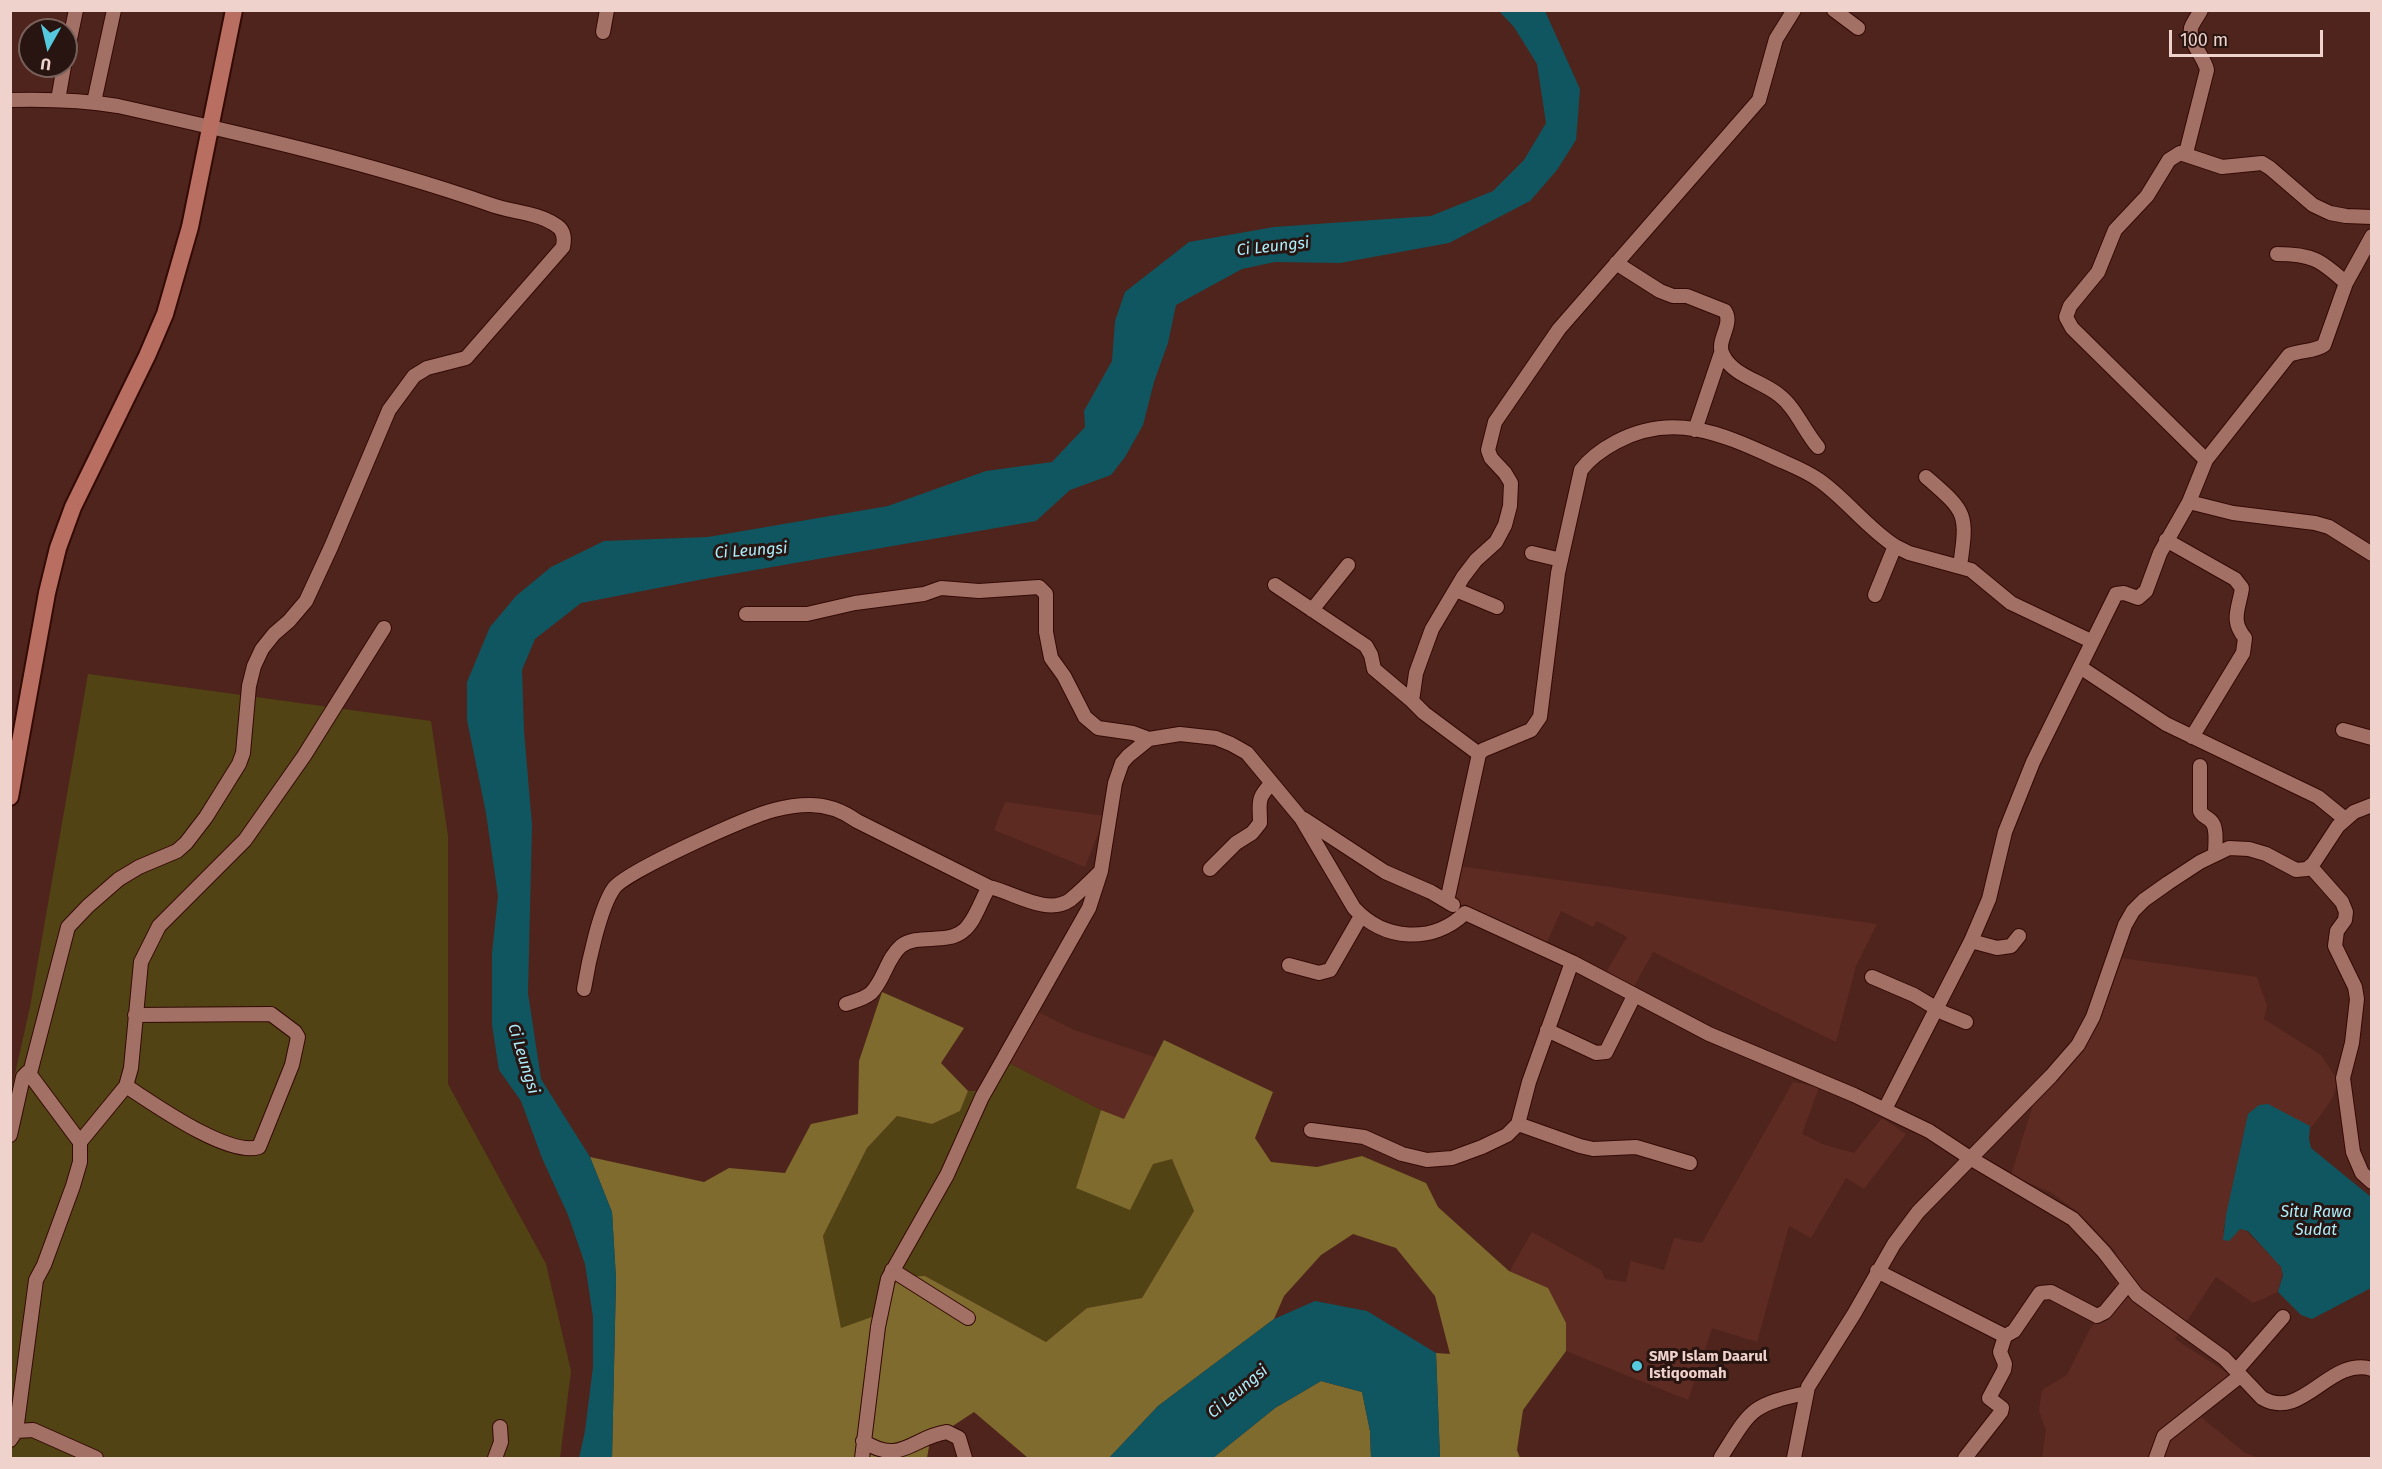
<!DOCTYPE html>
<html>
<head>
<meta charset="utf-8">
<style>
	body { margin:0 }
	#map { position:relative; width:2382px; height:1469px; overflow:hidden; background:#4f241c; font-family:"Fira Sans",sans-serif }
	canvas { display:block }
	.frame { position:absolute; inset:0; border:12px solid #efd2cc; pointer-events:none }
	.north { position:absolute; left:18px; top:18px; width:60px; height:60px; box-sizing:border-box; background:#281410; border:2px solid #78605b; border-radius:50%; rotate:188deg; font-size:16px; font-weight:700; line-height:24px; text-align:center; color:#efd2cc }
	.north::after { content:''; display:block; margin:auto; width:21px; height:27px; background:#55cadf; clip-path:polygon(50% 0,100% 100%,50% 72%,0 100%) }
	.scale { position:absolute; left:2169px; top:30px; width:154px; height:27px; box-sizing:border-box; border:3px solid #efd2cc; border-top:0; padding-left:8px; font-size:18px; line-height:21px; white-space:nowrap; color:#efd2cc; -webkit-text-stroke:4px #281410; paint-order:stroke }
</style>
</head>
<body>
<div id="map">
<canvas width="2382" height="1469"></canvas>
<div class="frame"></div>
<div class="north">U</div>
<div class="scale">100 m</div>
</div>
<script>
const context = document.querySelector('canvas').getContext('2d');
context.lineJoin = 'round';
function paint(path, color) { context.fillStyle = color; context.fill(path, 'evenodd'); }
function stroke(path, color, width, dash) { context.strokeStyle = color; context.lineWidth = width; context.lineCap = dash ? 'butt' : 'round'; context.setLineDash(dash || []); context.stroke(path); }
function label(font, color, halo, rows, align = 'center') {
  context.font = font + ' "Fira Sans",sans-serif'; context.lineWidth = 6; context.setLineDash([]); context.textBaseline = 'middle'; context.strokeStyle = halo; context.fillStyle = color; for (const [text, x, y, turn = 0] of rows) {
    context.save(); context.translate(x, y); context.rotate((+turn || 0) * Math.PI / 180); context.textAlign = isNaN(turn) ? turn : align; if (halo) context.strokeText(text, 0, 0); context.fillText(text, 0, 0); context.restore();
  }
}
const built = new Path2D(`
	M 1005,802 L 1105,816 L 1085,867 L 994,830 Z
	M 1458,866 L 1877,924 L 1856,966 L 1836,1042 L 1653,952 L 1632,990 L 1605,974 L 1627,937 L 1597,921 L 1593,927 L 1561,911 L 1546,944 L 1461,908 L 1452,894 Z
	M 2114,957 L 2257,977 L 2267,1006 L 2264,1019 L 2321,1055 L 2338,1081 L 2332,1099 L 2311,1128 L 2310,1126 L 2248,1114 L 2223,1232 L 2244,1229 L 2277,1262 L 2283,1271 L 2278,1292 L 2253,1303 L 2216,1277 L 2175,1339 L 2232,1376 L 2190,1408 L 2244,1452 L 2258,1458 L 2042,1458 L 2046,1430 L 2039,1411 L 2042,1390 L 2067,1375 L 2089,1331 L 2116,1292 L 2116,1252 L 2079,1213 L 2052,1193 L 2011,1175 L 2036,1095 L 2081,1051 Z
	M 1034,1010 L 1074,1030 L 1155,1057 L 1124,1120 L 1101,1110 L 999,1058 Z
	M 1793,1082 L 1819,1087 L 1802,1134 L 1825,1145 L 1854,1153 L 1882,1118 L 1906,1134 L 1864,1189 L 1846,1178 L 1811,1238 L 1789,1226 L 1757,1342 L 1712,1328 L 1688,1400 L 1566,1351 L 1566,1323 L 1509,1272 L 1532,1232 L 1601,1270 L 1605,1279 L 1626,1282 L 1631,1261 L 1664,1270 L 1674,1238 L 1702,1243 Z`);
const green = new Path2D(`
	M 88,674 L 431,721 L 448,836 L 448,1084 L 546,1264 L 571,1371 L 560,1458 L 11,1458 L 11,1092 L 30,1007 Z
	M 999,1058 L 1101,1110 L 1076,1188 L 1172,1158 L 1194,1211 L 1142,1298 L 1087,1308 L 1046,1342 L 925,1276 L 883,1313 L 841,1329 L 823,1236 L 867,1148 L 897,1116 L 932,1124 L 960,1111 L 968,1091 L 978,1091 Z`);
const forest = new Path2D(`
	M 882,992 L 964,1028 L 941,1063 L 968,1091 L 960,1111 L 932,1124 L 897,1116 L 867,1148 L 823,1236 L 841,1328 L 883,1313 L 898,1277 L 925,1276 L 1046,1342 L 1087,1308 L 1142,1298 L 1194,1211 L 1172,1159 L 1153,1164 L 1130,1210 L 1076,1188 L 1101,1110 L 1124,1119 L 1164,1040 L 1273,1092 L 1255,1138 L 1271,1162 L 1317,1167 L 1362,1156 L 1426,1183 L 1438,1207 L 1509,1271 L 1548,1288 L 1566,1323 L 1566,1351 L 1523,1410 L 1517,1450 L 1520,1458 L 1440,1458 L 1436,1353 L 1450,1354 L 1435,1296 L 1396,1248 L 1353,1234 L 1321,1255 L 1284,1296 L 1274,1319 L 1158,1406 L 1109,1458 L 1028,1458 L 974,1412 L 930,1441 L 927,1458 L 612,1458 L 616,1279 L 612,1212 L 590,1157 L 704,1182 L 729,1168 L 785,1173 L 811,1124 L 858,1114 L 859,1061 Z
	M 1321,1381 L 1362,1392 L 1370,1431 L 1371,1458 L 1213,1458 L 1275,1408 Z`);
const water = new Path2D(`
	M 1499,11 L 1545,11 L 1580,89 L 1578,116 L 1576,140 L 1557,170 L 1530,201 L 1449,243 L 1340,263 L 1275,262 L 1242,269 L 1176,305 L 1168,343 L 1154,382 L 1143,425 L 1125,457 L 1111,475 L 1070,490 L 1036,521 L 709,578 L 581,603 L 535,639 L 522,670 L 524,731 L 532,825 L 528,993 L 541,1079 L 590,1157 L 612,1212 L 616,1279 L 612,1458 L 579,1458 L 585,1431 L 593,1367 L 593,1317 L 585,1264 L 568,1215 L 542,1158 L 521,1101 L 499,1070 L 492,1025 L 492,953 L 498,896 L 486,813 L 467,720 L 467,682 L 490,627 L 516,596 L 551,567 L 604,541 L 708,537 L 888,506 L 986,471 L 1052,462 L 1085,427 L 1084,411 L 1112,361 L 1115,321 L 1125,292 L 1189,242 L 1274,227 L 1431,216 L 1493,191 L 1524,160 L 1546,123 L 1537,64 L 1514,27 Z
	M 2268,1104 L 2310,1126 L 2309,1139 L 2311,1148 L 2371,1197 L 2371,1288 L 2312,1319 L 2301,1315 L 2278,1292 L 2283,1275 L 2281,1267 L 2248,1231 L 2240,1229 L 2229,1241 L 2223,1240 L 2226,1215 L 2248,1114 L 2259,1105 Z
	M 1315,1301 L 1367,1311 L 1436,1353 L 1440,1458 L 1371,1458 L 1370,1431 L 1362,1392 L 1321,1381 L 1275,1408 L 1213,1458 L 1109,1458 L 1158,1406 L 1274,1319 Z`);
const minor = new Path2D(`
	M 1834,10 L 1858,28
	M 603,32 L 607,10
	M 66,58 L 76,10
	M 10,100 C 47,99 82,100 118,106 C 243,134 368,162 489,204 C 509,212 536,212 554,224 C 564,229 565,238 563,247 L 466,358 L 427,368 L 414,376 L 389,410 L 331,547 L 306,601 L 289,621 L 274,634 L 262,649 L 254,666 L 249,686 L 243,753 L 239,764 L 206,817 L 186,843 L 177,851 L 139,867 L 119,879 L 88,906 L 68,927 L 30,1073
	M 58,100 L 64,66
	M 94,102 L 114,10
	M 2186,153 L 2207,70 C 2204,56 2188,42 2191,28 C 2193,22 2198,16 2201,10
	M 2277,254 C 2312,254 2321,260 2346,283
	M 1616,263 L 1660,291 L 1673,296 L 1687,296 L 1725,311 C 1734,325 1715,341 1723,355 C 1733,376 1762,381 1779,395 C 1796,408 1804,431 1818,447
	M 1695,430 L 1721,353
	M 2206,460 L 2289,355 C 2301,350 2314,352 2324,345 L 2346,283 L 2372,236
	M 1926,477 C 1966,512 1968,512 1960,566
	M 2189,502 L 2233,513 L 2315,523 L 2329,527 L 2372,554
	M 2166,540 L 2235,579 L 2242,588 C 2239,609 2230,620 2245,638 L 2243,653 L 2192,737
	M 1532,553 L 1561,560
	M 1275,585 L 1366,646 L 1371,655 L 1374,669 L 1412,701
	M 1456,590 L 1497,607
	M 1875,595 L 1895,546
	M 1312,610 L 1348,565
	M 746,614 L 807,614 L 855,603 L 924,594 L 941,588 L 979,591 L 1039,587 L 1046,594 L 1046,632 L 1051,658 L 1064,676 L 1085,717 L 1098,728 L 1133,733 L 1149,739
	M 2080,667 L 2166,724 L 2318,797 L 2345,819
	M 2343,730 L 2372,738
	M 1479,754 L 1424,713 L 1412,701 L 1416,673 L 1432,629 L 1463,577 L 1476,560 L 1496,542 L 1505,525 L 1510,506 L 1511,483 L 1505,473 L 1491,458 L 1488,450 L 1495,422 L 1559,329 L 1759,100 L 1776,39 L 1794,10
	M 2200,766 L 2200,811 C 2203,817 2206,816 2211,821 C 2218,828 2215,845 2215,854
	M 1304,819 L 1385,872 L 1431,892 L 1453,905
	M 2311,867 L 2342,902 L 2346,912 L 2345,920 L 2337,931 L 2335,946 L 2355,987 L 2357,999 L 2352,1043 L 2343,1078 L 2353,1152 L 2362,1173 L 2372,1182
	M 1210,869 L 1236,843 L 1252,833 L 1260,823 C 1260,802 1256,799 1272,783
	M 1447,901 L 1479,754 L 1483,750 L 1531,730 L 1540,717 L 1558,573 L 1581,470 C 1590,458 1603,449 1616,442 C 1672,412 1720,433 1773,457 C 1788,464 1805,470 1819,480 C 1846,499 1867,528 1895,546 L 1909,553 L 1971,570 L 2011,603 L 2091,641
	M 1971,941 L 1997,948 L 2011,946 L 2019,936
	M 1289,965 L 1319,973 L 1330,970 L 1361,916
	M 1872,977 L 1914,995 L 1944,1013 L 1966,1022
	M 584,989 C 588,964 600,907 614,888 C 627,871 749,816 774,810 C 785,807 799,805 810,805 C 828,805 843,811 857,821 L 989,887
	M 846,1004 C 854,1001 864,999 871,993 C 884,980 887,958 901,946 C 918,933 946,945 963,931 C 975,922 981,900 989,887 C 1013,892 1047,916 1070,900 C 1081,891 1091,881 1101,871
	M 1547,1030 L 1596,1053 L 1606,1052 L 1634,996
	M 126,1086 C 154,1104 228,1157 259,1147 L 292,1065 L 298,1037 L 295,1032 L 271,1014 L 135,1015
	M 1885,1109 L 1971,941 L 1989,899 L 2005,832 L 2033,762 L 2116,594 L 2124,593 L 2138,598 L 2146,591 L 2160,553 L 2189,502 L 2206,460 L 2072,328 L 2066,317 L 2070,306 L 2098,272 L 2115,230 L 2147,196 L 2169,160 L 2180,153 L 2222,167 L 2262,163 L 2270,168 L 2313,205 L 2330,213 L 2346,216 L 2372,217
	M 1518,1124 L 1580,1146 L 1593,1149 L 1636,1147 L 1690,1163
	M 1311,1130 L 1364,1137 L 1402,1154 L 1427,1160 L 1452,1158 L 1482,1147 L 1507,1135 L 1518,1124 L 1529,1082 L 1572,962
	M 10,1135 L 23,1077 L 28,1072 L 80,1142 L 80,1162 L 73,1186 L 44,1265 L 36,1280 L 16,1431
	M 80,1142 L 126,1086 L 131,1068 L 141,962 L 159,926 L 245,840 L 304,756 L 384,628
	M 892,1270 L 968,1318
	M 1877,1271 L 2005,1336 L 2014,1331 L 2040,1293 L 2051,1292 L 2097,1316 L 2105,1312 L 2128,1284
	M 2236,1371 L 2283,1317
	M 10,1440 L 16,1431 L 33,1430 L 96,1458
	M 863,1441 C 901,1466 912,1437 947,1432 L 959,1438 L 965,1458
	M 1721,1457 C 1751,1410 1750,1405 1806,1393
	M 495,1458 L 501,1442 L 500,1427
	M 862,1458 L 878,1327 L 888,1279 L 947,1175 L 982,1097 L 1089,908 L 1101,871 L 1115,783 L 1122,763 L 1128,756 L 1149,739 L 1180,734 L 1216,738 L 1231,744 L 1247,753 L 1301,818 L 1354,908 C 1384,941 1433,944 1465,913 L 1572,962 L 1709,1034 L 1854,1095 L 1929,1131 L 1970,1158 L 2073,1219 L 2104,1252 L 2137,1295 L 2224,1358 L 2262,1398 C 2303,1422 2329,1356 2372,1369
	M 1794,1458 L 1808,1387 L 1854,1314 L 1894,1244 L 1918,1212 L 2051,1076 L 2078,1045 L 2093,1017 L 2125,925 L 2133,911 L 2144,900 L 2168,883 L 2200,862 L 2229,848 L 2249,849 L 2266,854 L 2296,870 L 2307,869 L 2313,864 L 2338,826 L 2354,812 L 2372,805
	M 1965,1458 L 2001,1412 L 2002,1408 L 1989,1398 L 2004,1370 L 2005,1364 L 2000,1352 L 2005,1336
	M 2156,1458 L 2164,1436 L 2240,1376`);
const major = new Path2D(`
	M 10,797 L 47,593 L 58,548 L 73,507 L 147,356 L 165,314 L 190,227 L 234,10`);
const markers = [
	[1637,1366,6,"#55cadf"]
];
const poiNames = [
	["SMP Islam Daarul",1649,1357],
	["Istiqoomah",1649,1374]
];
const waterNames = [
	["Ci Leungsi",1273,247,-6],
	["Ci Leungsi",751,551,-4],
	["Ci Leungsi",523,1059,73],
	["Situ Rawa",2316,1213],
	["Sudat",2316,1231],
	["Ci Leungsi",1238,1392,-40]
];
paint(built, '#5d2b22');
paint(green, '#524315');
paint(forest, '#7f6b2e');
paint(water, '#0f5661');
stroke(minor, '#330a05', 16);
stroke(major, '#330a05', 20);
stroke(minor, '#a37066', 14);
stroke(major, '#b86f61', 16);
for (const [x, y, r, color] of markers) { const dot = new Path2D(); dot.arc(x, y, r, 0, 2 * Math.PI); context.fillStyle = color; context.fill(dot); stroke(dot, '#281410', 2); }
label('bold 15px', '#efd2cc', '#281410', poiNames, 'left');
label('italic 16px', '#aceefc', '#281410', waterNames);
</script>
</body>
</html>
